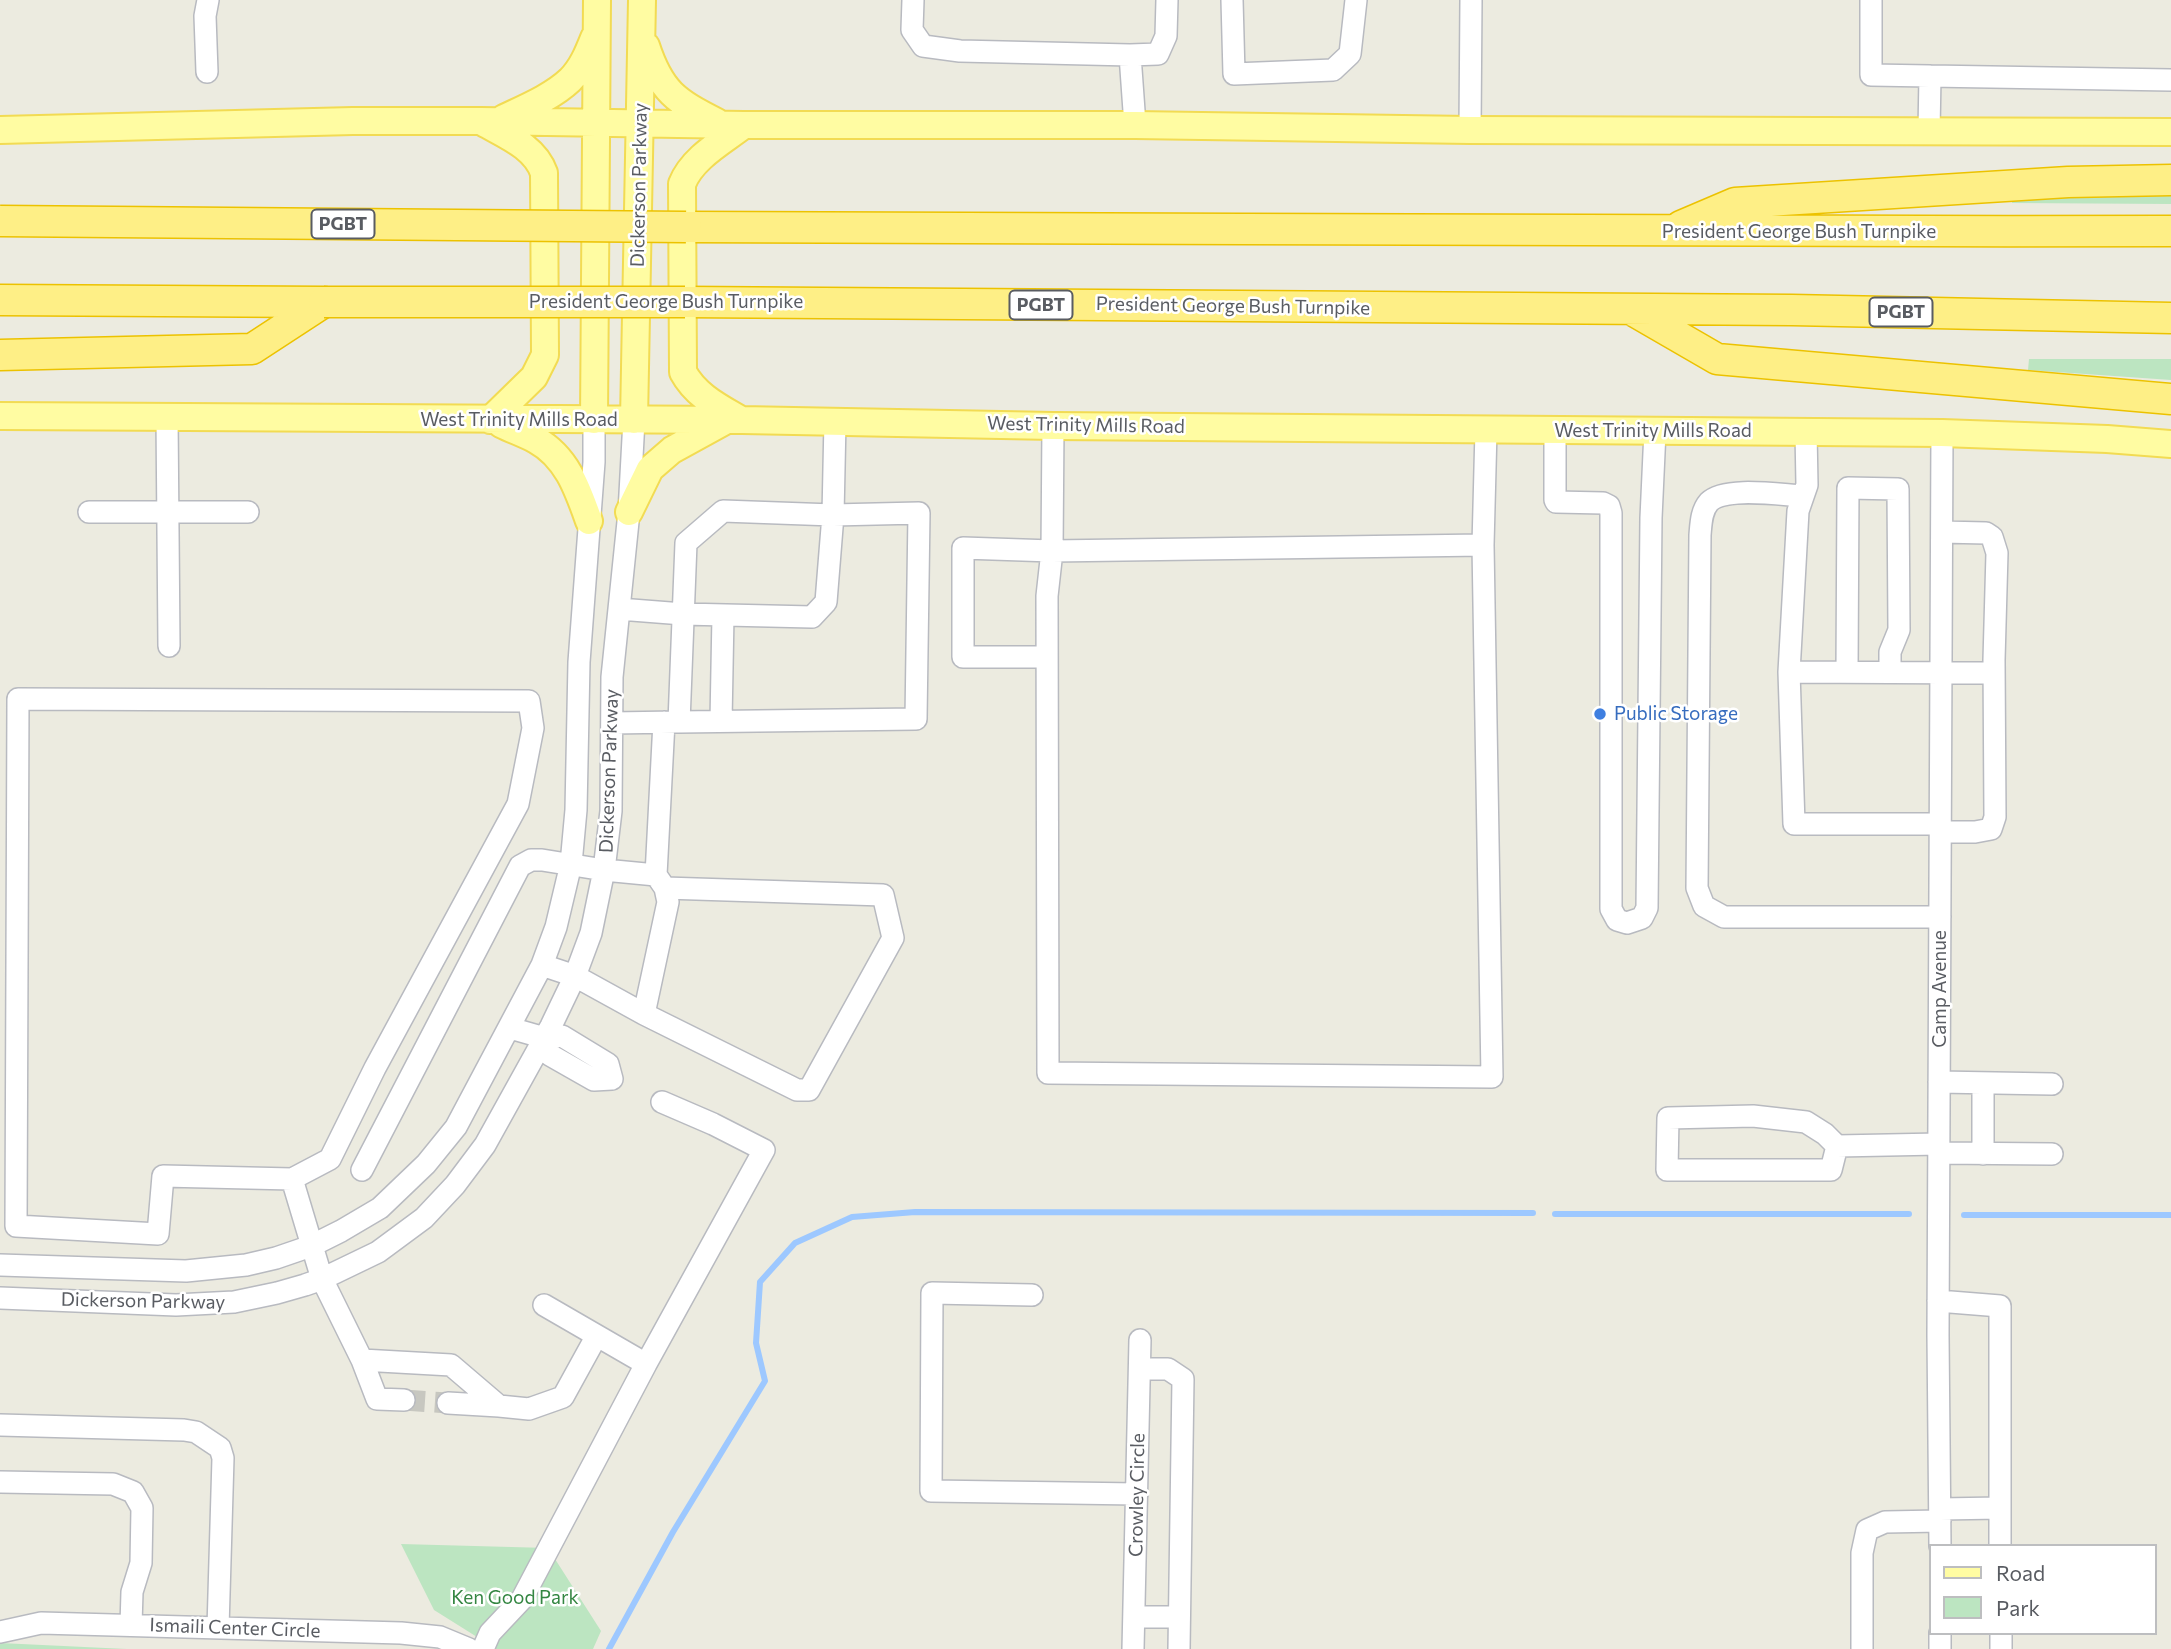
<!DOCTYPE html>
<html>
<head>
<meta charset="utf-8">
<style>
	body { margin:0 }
	#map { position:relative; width:2171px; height:1649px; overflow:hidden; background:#ecebe0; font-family:Commissioner,sans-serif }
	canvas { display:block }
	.legend { position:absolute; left:1929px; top:1544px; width:228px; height:91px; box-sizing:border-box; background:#fff; border:2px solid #bdbec0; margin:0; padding:9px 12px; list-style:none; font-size:21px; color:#595c62 }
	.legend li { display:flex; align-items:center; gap:14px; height:35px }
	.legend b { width:35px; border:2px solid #bdbec0 }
</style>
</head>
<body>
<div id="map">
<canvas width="2171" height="1649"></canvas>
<ul class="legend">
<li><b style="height:9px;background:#fffca2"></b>Road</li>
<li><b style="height:19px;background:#bce5c1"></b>Park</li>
</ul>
</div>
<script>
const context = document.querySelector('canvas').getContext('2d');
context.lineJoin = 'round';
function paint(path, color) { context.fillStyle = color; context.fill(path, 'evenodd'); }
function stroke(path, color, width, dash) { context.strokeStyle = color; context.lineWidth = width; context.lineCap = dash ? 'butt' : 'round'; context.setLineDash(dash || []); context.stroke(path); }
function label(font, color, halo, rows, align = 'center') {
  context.font = font + ' Commissioner,sans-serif'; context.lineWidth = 5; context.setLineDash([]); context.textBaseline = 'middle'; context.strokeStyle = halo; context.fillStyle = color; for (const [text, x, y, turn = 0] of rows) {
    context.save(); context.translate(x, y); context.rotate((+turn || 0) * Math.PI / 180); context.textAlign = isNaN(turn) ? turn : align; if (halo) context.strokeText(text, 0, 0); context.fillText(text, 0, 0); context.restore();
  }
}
const green = new Path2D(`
	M 2171,191 L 2171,204 L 2012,203 L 2013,197 Z
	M 2029,359 L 2171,359 L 2171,380 L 2028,370 Z
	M 401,1544 L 548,1548 L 601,1631 L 593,1649 L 493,1649 L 493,1647 L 434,1610 Z
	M 0,1643 L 127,1649 L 0,1649 Z`);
const stream = new Path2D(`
	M 1555,1214 L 1909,1214
	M 1964,1215 L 2171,1215
	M 609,1649 L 673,1532 L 765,1381 L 756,1343 L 760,1282 L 795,1243 L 852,1217 L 915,1212 L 1533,1213`);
const minorTunnel = new Path2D(`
	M 404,1400 L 448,1403`);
const minor = new Path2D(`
	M 913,0 L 912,30 L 923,46 L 960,51 L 1130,55 L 1135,125
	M 1232,0 L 1234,74 L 1333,70 L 1350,54 L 1356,0
	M 1871,0 L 1871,75 L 1930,76 L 1929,131
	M 1130,55 L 1158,54 L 1166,36 L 1167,0
	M 207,72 L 205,16 L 208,0
	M 1930,76 L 2171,80
	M 1470,130 L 1471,0
	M 167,417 L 169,646
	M 1053,426 L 1052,551 L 1483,545 L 1486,430
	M 1555,430 L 1555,500 L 1556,502 L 1603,503 L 1609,506 L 1611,513 L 1611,909 L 1617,920 L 1627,923 L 1642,918 L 1647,908 L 1651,518 L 1655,431
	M 1803,496 C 1781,495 1725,486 1709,502 C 1701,511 1701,524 1700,535 L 1697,888 L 1704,906 L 1724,917 L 1940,917
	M 89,512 L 248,512
	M 619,609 L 683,614 L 812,617 L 826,602 L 833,515 L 919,513 L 916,719 L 679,722 L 686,543 L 723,511 L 833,515 L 835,421
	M 1047,657 L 963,657 L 963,548 L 1052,551 L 1047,596 L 1048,1073 L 1492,1077 L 1483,545
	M 1789,672 L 1798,511 L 1807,485 L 1806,432
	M 1847,672 L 1848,488 L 1898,489 L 1899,630 L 1890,652 L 1890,672
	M 721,721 L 723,615
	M 612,723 L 676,722
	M 1940,824 L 1794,824 L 1789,672 L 1994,673
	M 1940,832 L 1975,832 L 1991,829 L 1995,817 L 1994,660 L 1997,553 L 1992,537 L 1986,533 L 1942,532
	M 656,875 L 664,722
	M 542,965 L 575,976 L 644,1014 L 797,1090 L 809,1090 L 893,938 L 883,895 L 665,888
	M 510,1028 L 545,1038 L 562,1036 L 608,1064 L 612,1079 L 594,1080 L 550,1055 L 545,1038
	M 1939,1082 L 2052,1084
	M 1983,1083 L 1983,1154
	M 1837,1146 L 1831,1170 L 1667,1170 L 1668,1118 L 1753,1116 L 1806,1122 L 1825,1134 L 1837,1146 L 1939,1144
	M 1939,1153 L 2052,1154
	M 362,1170 L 520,866 L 531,860 L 542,860 L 604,870 L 656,875 L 665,888 L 668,902 L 644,1014
	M 292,1179 L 330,1159 L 375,1068 L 518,804 L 533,728 L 529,701 L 18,699 L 16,1226 L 158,1234 L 163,1176 L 292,1179 L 322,1279 L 362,1360 L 451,1365 L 499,1406 L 529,1409 L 563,1397 L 596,1337
	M 0,1265 L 186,1271 L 246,1265 L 276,1258 L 311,1246 L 341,1231 L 380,1208 L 426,1164 L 456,1127 L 542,965 L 556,927 L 571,864 L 576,810 L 579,662 L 594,462 L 594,420
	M 1032,1295 L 932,1293 L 931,1491 L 1137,1494
	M 0,1298 L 176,1305 L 234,1302 L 277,1293 L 305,1285 L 322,1279 L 378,1252 L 424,1218 L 455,1185 L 485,1145 L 551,1026 L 575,976 L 591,933 L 604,870 L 611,811 L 612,677 L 629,512 L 634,420
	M 1938,1301 L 2000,1306 L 2000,1546
	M 544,1305 L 646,1364 L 764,1150 L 713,1124 L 662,1102
	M 362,1360 L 377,1399 L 404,1400
	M 1140,1369 L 1168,1369 L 1183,1379 L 1179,1649
	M 448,1403 L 499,1406
	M 0,1425 L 184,1430 L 196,1432 L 220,1448 L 223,1458 L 218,1628
	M 0,1482 L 113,1484 L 133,1492 L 142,1508 L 141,1563 L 132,1592 L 131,1625
	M 1940,1509 L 2000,1508
	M 1940,1546 L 1938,1335 L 1942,433
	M 1134,1617 L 1179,1617
	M 0,1632 L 41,1623 L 401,1633 L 440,1637 L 469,1649
	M 1940,1633 L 1940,1649
	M 2001,1633 L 2001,1649
	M 483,1649 L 490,1633 L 522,1599 L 646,1364
	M 1133,1649 L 1140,1340
	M 1862,1649 L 1862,1553 L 1867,1530 L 1885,1522 L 1940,1521`);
const major = new Path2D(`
	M 646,46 C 661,92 676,101 717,122
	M 504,118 C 525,108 552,97 570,80 C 582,68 588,53 594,38
	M 484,123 C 507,136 535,147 544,173 L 545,355 L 534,377 L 490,420
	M 0,130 L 353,121 L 481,121 L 744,125 L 1135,125 L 1470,130 L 2171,132
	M 0,416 L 742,420 L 1053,426 L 1942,433 L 2107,439 L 2171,444
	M 594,420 L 597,0
	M 634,420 L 642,0
	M 741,420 C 719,407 696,396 683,372 L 682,184 C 692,158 722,142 744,125
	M 501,424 C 513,430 525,434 536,440 C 567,457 578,490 589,521
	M 629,512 L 650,469 L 672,450 L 723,422`);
const highway = new Path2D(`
	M 1681,226 L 1735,203 L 2068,182 L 2171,180
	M 686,227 C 1181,228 1676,232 2171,231
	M 0,300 L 324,302
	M 685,302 L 1792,310 L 2171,318
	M 1634,311 L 1717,359 L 2171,399
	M 0,355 L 252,349 L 324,302`);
const highwayBridge = new Path2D(`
	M 0,221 L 686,227
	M 324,302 L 685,302`);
const markers = [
	[1600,714,7,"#3f7fe0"]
];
const shields = [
	[343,224,63],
	[1041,305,63],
	[1901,312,63]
];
const shieldNames = [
	["PGBT",343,224],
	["PGBT",1041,305],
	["PGBT",1901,312]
];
const streetNames = [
	["Dickerson Parkway",639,185,-89],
	["President George Bush Turnpike",1799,232],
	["President George Bush Turnpike",666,302],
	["President George Bush Turnpike",1233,306,1],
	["West Trinity Mills Road",519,420],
	["West Trinity Mills Road",1086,425,1],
	["West Trinity Mills Road",1653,431],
	["Dickerson Parkway",609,771,-88],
	["Camp Avenue",1940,989,-90],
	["Dickerson Parkway",143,1301,1],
	["Crowley Circle",1137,1495,-89],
	["Ismaili Center Circle",235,1628,2]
];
const shopNames = [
	["Public Storage",1614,714]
];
const parkNames = [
	["Ken Good Park",515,1598]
];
paint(green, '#bce5c1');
stroke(stream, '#9dc8ff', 6);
stroke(minorTunnel, '#c7c7c0', 21, [21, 10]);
stroke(minor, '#b8bac0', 24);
stroke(major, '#f2db53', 30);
stroke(highway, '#ecc200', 33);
stroke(minor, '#fff', 21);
stroke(major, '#fffca2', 26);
stroke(highway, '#feef86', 30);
stroke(highwayBridge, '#ecc200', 33, []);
stroke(highwayBridge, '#feef86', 30);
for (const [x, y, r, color] of markers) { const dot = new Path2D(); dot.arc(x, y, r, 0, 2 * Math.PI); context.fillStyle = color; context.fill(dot); stroke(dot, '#fff', 2.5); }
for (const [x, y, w] of shields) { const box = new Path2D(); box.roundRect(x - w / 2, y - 14.5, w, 29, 5); context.fillStyle = '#fff'; context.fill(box); stroke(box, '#595c62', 2); }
label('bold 18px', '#595c62', null, shieldNames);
label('19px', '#595c62', '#fff', streetNames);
label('19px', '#366cbe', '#fff', shopNames, 'left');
label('19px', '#348642', '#fff', parkNames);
</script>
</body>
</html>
